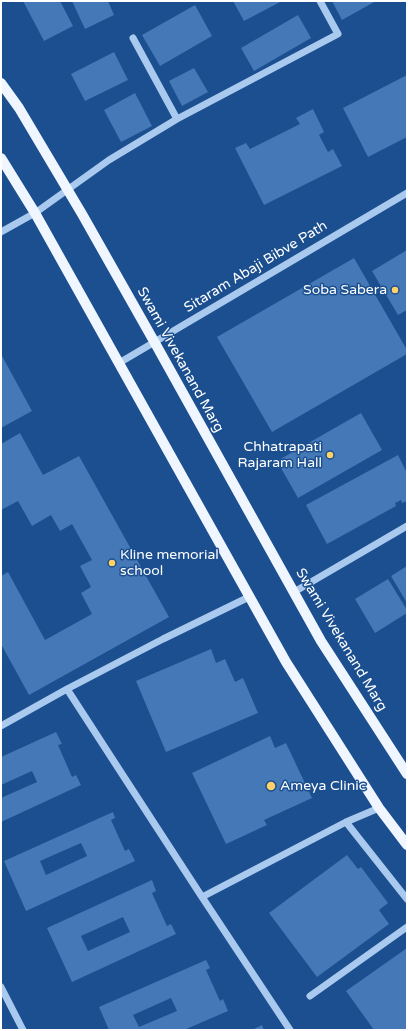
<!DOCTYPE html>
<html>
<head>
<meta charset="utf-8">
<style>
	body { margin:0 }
	#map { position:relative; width:408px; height:1031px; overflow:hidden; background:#1b4f8f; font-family:"Varela Round",sans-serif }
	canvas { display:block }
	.frame { position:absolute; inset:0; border:2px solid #fff; pointer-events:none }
</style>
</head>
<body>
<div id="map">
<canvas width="408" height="1031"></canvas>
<div class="frame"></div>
</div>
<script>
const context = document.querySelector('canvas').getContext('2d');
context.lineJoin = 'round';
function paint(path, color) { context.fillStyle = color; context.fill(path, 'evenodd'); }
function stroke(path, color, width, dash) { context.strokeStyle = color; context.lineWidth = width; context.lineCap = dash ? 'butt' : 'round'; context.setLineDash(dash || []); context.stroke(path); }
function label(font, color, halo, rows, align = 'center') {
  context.font = font + ' "Varela Round",sans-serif'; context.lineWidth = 3; context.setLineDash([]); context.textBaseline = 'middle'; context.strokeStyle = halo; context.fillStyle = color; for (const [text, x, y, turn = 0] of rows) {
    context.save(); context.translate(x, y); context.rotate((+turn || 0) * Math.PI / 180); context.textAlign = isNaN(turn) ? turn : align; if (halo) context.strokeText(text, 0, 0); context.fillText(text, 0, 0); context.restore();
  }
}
const building = new Path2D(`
	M 23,1 L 60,1 L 73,26 L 44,41 Z
	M 72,1 L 108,1 L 114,15 L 85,29 Z
	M 233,1 L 282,1 L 244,21 Z
	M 332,1 L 376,1 L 342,20 Z
	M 195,5 L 212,36 L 160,66 L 142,35 Z
	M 298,15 L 311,38 L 254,71 L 241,48 Z
	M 114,52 L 128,80 L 85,101 L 71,74 Z
	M 194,68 L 208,92 L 182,106 L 169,81 Z
	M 407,75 L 407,137 L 368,157 L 343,108 Z
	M 135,93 L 152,126 L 121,142 L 104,110 Z
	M 313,109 L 324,132 L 319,135 L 328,152 L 333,149 L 342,166 L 264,205 L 235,148 L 246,143 L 250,149 L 300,124 L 296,118 Z
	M 407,250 L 407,310 L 398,315 L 372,271 Z
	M 354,258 L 407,350 L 407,354 L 272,432 L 217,337 Z
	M 1,354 L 32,411 L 1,428 Z
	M 361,413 L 382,450 L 298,498 L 277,461 Z
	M 20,433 L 43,475 L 79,456 L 169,617 L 29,695 L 1,644 L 1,576 L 8,572 L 45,640 L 92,614 L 81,593 L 91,587 L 80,566 L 92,560 L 72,524 L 60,531 L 51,515 L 32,526 L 18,501 L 1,510 L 1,444 Z
	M 398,455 L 407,473 L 407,501 L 402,503 L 401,500 L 395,503 L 396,506 L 327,544 L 306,505 Z
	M 407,566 L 407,603 L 391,576 Z
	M 388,579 L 407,610 L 407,613 L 375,633 L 355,599 Z
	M 211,649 L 216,663 L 225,659 L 235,682 L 243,678 L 258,713 L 166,752 L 136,681 Z
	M 56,732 L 62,744 L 58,745 L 72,777 L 76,775 L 81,785 L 1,822 L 1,798 L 37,782 L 32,771 L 1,785 L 1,757 Z
	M 270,736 L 275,748 L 286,743 L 312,798 L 264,820 L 267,825 L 226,844 L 192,773 Z
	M 113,812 L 115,818 L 111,820 L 125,851 L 129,849 L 135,861 L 26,911 L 4,861 ZM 81,843 L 87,856 L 46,875 L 40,861 Z
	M 347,855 L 358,869 L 361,867 L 388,903 L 379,910 L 389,924 L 317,977 L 269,913 Z
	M 152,880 L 156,891 L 152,893 L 167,926 L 171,924 L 176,934 L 72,982 L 47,928 ZM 123,917 L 130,932 L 88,951 L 81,936 Z
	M 407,948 L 407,1030 L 374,1030 L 346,991 Z
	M 206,960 L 210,968 L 206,970 L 220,1001 L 223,999 L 228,1011 L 184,1030 L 109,1030 L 99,1007 ZM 171,998 L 177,1011 L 139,1027 L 133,1015 Z
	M 262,1025 L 264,1030 L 252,1030 Z`);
const minor = new Path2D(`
	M 133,38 L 177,119
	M 1,232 L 35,213 L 109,160 L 177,119 L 338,34 L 320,1
	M 119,363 L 407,193
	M 294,592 L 407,526
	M 67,689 L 124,777 L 202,897
	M 1,726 L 67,689 L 163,639 L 249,597
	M 346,822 L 407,899
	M 1,987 L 23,1030
	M 310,996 L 407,927
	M 290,1030 L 202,897 L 346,822 L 379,808`);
const major = new Path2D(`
	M 1,83 L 19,108 L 82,214 L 155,343 L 321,641 L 407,774
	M 1,158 L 35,213 L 286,662 L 379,808 L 407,845`);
const markers = [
	[395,290,4,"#ffd166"],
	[330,455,4,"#ffd166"],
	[112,563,4,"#ffd166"],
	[271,786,5,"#ffd166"]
];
const streetNames = [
	["Sitaram Abaji Bibve Path",256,267,-31],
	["Swami Vivekanand Marg",180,360,61],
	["Swami Vivekanand Marg",341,640,59]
];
const poiNames = [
	["Soba Sabera",387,290],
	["Chhatrapati",322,447],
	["Rajaram Hall",322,463],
	["Kline memorial",120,555,"left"],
	["school",120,571,"left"],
	["Ameya Clinic",280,786,"left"]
];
paint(building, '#4478b7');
stroke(minor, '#a9c9ee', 7);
stroke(major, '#f0f6ff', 10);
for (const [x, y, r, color] of markers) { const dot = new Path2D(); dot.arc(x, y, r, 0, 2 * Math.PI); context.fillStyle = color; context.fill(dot); stroke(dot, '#1b4f8f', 1.5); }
label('14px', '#fff', '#1b4f8f', streetNames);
label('14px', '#fff', '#1b4f8f', poiNames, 'right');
</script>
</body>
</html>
